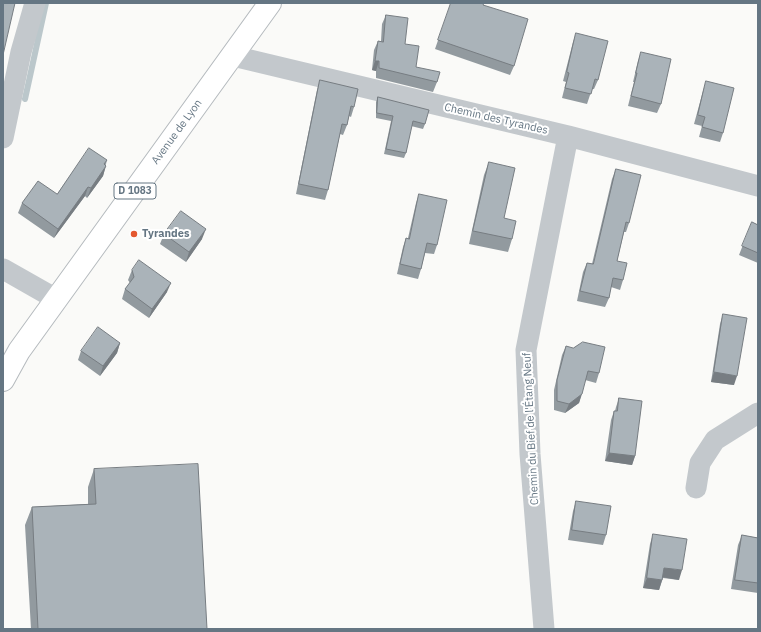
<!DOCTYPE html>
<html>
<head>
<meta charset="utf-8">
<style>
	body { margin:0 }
	#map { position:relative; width:761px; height:632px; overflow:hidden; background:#fafaf8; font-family:"IBM Plex Sans",sans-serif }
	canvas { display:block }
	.frame { position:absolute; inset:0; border:4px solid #657683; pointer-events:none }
</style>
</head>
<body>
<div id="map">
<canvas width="761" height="632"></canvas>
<div class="frame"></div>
</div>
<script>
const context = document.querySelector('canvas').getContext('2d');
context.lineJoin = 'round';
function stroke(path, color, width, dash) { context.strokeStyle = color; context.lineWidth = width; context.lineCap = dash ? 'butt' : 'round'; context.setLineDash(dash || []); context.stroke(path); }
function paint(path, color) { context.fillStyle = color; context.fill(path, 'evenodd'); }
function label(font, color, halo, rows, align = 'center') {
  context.font = font + ' "IBM Plex Sans",sans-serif'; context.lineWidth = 4; context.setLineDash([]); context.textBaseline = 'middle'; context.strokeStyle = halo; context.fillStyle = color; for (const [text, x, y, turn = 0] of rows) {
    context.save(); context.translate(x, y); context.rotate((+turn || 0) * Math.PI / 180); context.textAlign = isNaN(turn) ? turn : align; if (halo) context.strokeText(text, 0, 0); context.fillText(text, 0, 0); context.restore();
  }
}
const stream = new Path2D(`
	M 25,99 L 46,3`);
const minor = new Path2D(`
	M 233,56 L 568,136 L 758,186
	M 3,138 L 21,52 L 35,3
	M 3,269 L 56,299
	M 696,488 L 700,463 L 715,440 L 758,413
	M 544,629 L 530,454 L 526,350 L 568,136`);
const primary = new Path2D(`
	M 3,380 L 19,351 L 270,3`);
const wall = new Path2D(`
	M 451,3 L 483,5 L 514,66 L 510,75 L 435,49 Z
	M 386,15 L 405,44 L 416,67 L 437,82 L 433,92 L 376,78 L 376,71 L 372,70 L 374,50 L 378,41 L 381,41 L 382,24 Z
	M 576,33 L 598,80 L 594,89 L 592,89 L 587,104 L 562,98 L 566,82 L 563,81 L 573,42 Z
	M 641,52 L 661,104 L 657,113 L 628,106 L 634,82 L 633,82 L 638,61 Z
	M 320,80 L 354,107 L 351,117 L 349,116 L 347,125 L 343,135 L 340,134 L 328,190 L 325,200 L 296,194 L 317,90 Z
	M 706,81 L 723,133 L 720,142 L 699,137 L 702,126 L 694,124 L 703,91 Z
	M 378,97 L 425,124 L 423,129 L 411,126 L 406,153 L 404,158 L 384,154 L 391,121 L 376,118 L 376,102 Z
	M 107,160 L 103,176 L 87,198 L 85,196 L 54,238 L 18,213 L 22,203 L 57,194 Z
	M 489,162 L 504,218 L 512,239 L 508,252 L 469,244 L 484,175 Z
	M 616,169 L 629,223 L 626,232 L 624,232 L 617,261 L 623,280 L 620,290 L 611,287 L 609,298 L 605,307 L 577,301 L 583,272 L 587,263 L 592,264 L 612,179 Z
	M 419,194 L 437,245 L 434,254 L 425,253 L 421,269 L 418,279 L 397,274 L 403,247 L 406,238 L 408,238 L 416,203 Z
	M 752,222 L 758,225 L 758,263 L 739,255 Z
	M 164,234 L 202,239 L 186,262 L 160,244 Z
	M 132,270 L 167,292 L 149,318 L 122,299 L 125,289 L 130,283 L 128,280 Z
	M 723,314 L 734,385 L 711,382 L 720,324 Z
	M 120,343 L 117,353 L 100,376 L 78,360 L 81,351 Z
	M 566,346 L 599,373 L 596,383 L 585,380 L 579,403 L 565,413 L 554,410 L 554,390 L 562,355 Z
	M 619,398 L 635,456 L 632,465 L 605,461 L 611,420 L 614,411 L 615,411 L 616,407 Z
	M 94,469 L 207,629 L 31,629 L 25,525 L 32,507 L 88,504 L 88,487 Z
	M 576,501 L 606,535 L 603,545 L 568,540 L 573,511 Z
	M 653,534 L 679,580 L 663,578 L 659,590 L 643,588 L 650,544 Z
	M 742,535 L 758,538 L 758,593 L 731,589 L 738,545 Z`);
const shadedWall = new Path2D(`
	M 375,61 L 379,61 L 376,71 L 372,70 Z
	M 106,166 L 103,176 L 87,198 L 91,188 Z
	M 88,187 L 85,196 L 54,238 L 58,229 Z
	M 206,229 L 202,239 L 186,262 L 189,252 Z
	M 171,283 L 167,292 L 149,318 L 152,309 Z
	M 120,343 L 117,353 L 100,376 L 103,366 Z
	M 714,372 L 737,376 L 734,385 L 711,382 Z
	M 582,394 L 579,403 L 565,413 L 569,404 Z
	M 609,453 L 635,456 L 632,465 L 605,461 Z
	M 664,568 L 682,570 L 679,580 L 661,577 Z
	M 647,578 L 662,580 L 659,590 L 643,588 Z`);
const building = new Path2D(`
	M 3,3 L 15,3 L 3,55 Z
	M 451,3 L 484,3 L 483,5 L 528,19 L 514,66 L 438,40 Z
	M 386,15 L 408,18 L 405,44 L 419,46 L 416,67 L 440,72 L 437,82 L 379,68 L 379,61 L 375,61 L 378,41 L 383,42 Z
	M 576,33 L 608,41 L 598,80 L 595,79 L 591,94 L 565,88 L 569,73 L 567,72 Z
	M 641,52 L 671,59 L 661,104 L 631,96 L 637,73 L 636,73 Z
	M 320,80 L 358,89 L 354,107 L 351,106 L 347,125 L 342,124 L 328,190 L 299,184 Z
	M 706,81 L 734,88 L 723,133 L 702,127 L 705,117 L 698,115 Z
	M 378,97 L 429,110 L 425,124 L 413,121 L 406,153 L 386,149 L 393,116 L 377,113 Z
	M 89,148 L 107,160 L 104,164 L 106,166 L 91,188 L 88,187 L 58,229 L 22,203 L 38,181 L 57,194 Z
	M 489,162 L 515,168 L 504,218 L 516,221 L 512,239 L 473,231 Z
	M 616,169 L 641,175 L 629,223 L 626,222 L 617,261 L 627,263 L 623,280 L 613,278 L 609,298 L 580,291 L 587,263 L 593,264 Z
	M 419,194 L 447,200 L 437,245 L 427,243 L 421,269 L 400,264 L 406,238 L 409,239 Z
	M 181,211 L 206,229 L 189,252 L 164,234 Z
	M 752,222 L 758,225 L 758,253 L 742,246 Z
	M 139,260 L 171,283 L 152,309 L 125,289 L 134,277 L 132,270 Z
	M 723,314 L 747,318 L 737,376 L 714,372 Z
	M 98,327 L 120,343 L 103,366 L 81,351 Z
	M 583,342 L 605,347 L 599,373 L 588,371 L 582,394 L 569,404 L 557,401 L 557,380 L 566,346 L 573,348 Z
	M 619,398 L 642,401 L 635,456 L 609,453 L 614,411 L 617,411 Z
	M 198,464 L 207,629 L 38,629 L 32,507 L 96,504 L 94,469 Z
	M 576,501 L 611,506 L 606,535 L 572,530 Z
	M 653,534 L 687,539 L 682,570 L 664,568 L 662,580 L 647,578 Z
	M 742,535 L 758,538 L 758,583 L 735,580 Z`);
const markers = [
	[134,234,4,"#e4572e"]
];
const shields = [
	[135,191,42]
];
const shieldNames = [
	["D 1083",135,191]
];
const streetNames = [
	["Chemin des Tyrandes",496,119,13],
	["Avenue de Lyon",177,132,-54],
	["Chemin du Bief de l'Étang Neuf",531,429,-93]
];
const poiNames = [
	["Tyrandes",142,234]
];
stroke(stream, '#bbc7cb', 6);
stroke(primary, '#b5babe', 24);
stroke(minor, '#c3c8cc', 21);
stroke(primary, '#fff', 22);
paint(wall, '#929a9f');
paint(shadedWall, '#777d82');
paint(building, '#aab3b9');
stroke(building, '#777d82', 1);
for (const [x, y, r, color] of markers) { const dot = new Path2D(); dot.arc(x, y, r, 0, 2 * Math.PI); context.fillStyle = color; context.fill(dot); stroke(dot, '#fff', 1.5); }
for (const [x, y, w] of shields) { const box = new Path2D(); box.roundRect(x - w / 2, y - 8, w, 16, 3); context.fillStyle = '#fff'; context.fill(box); stroke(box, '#657683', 1); }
label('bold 10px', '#657683', null, shieldNames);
label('11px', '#657683', '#fff', streetNames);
label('bold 11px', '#657683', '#fff', poiNames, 'left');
</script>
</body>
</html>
